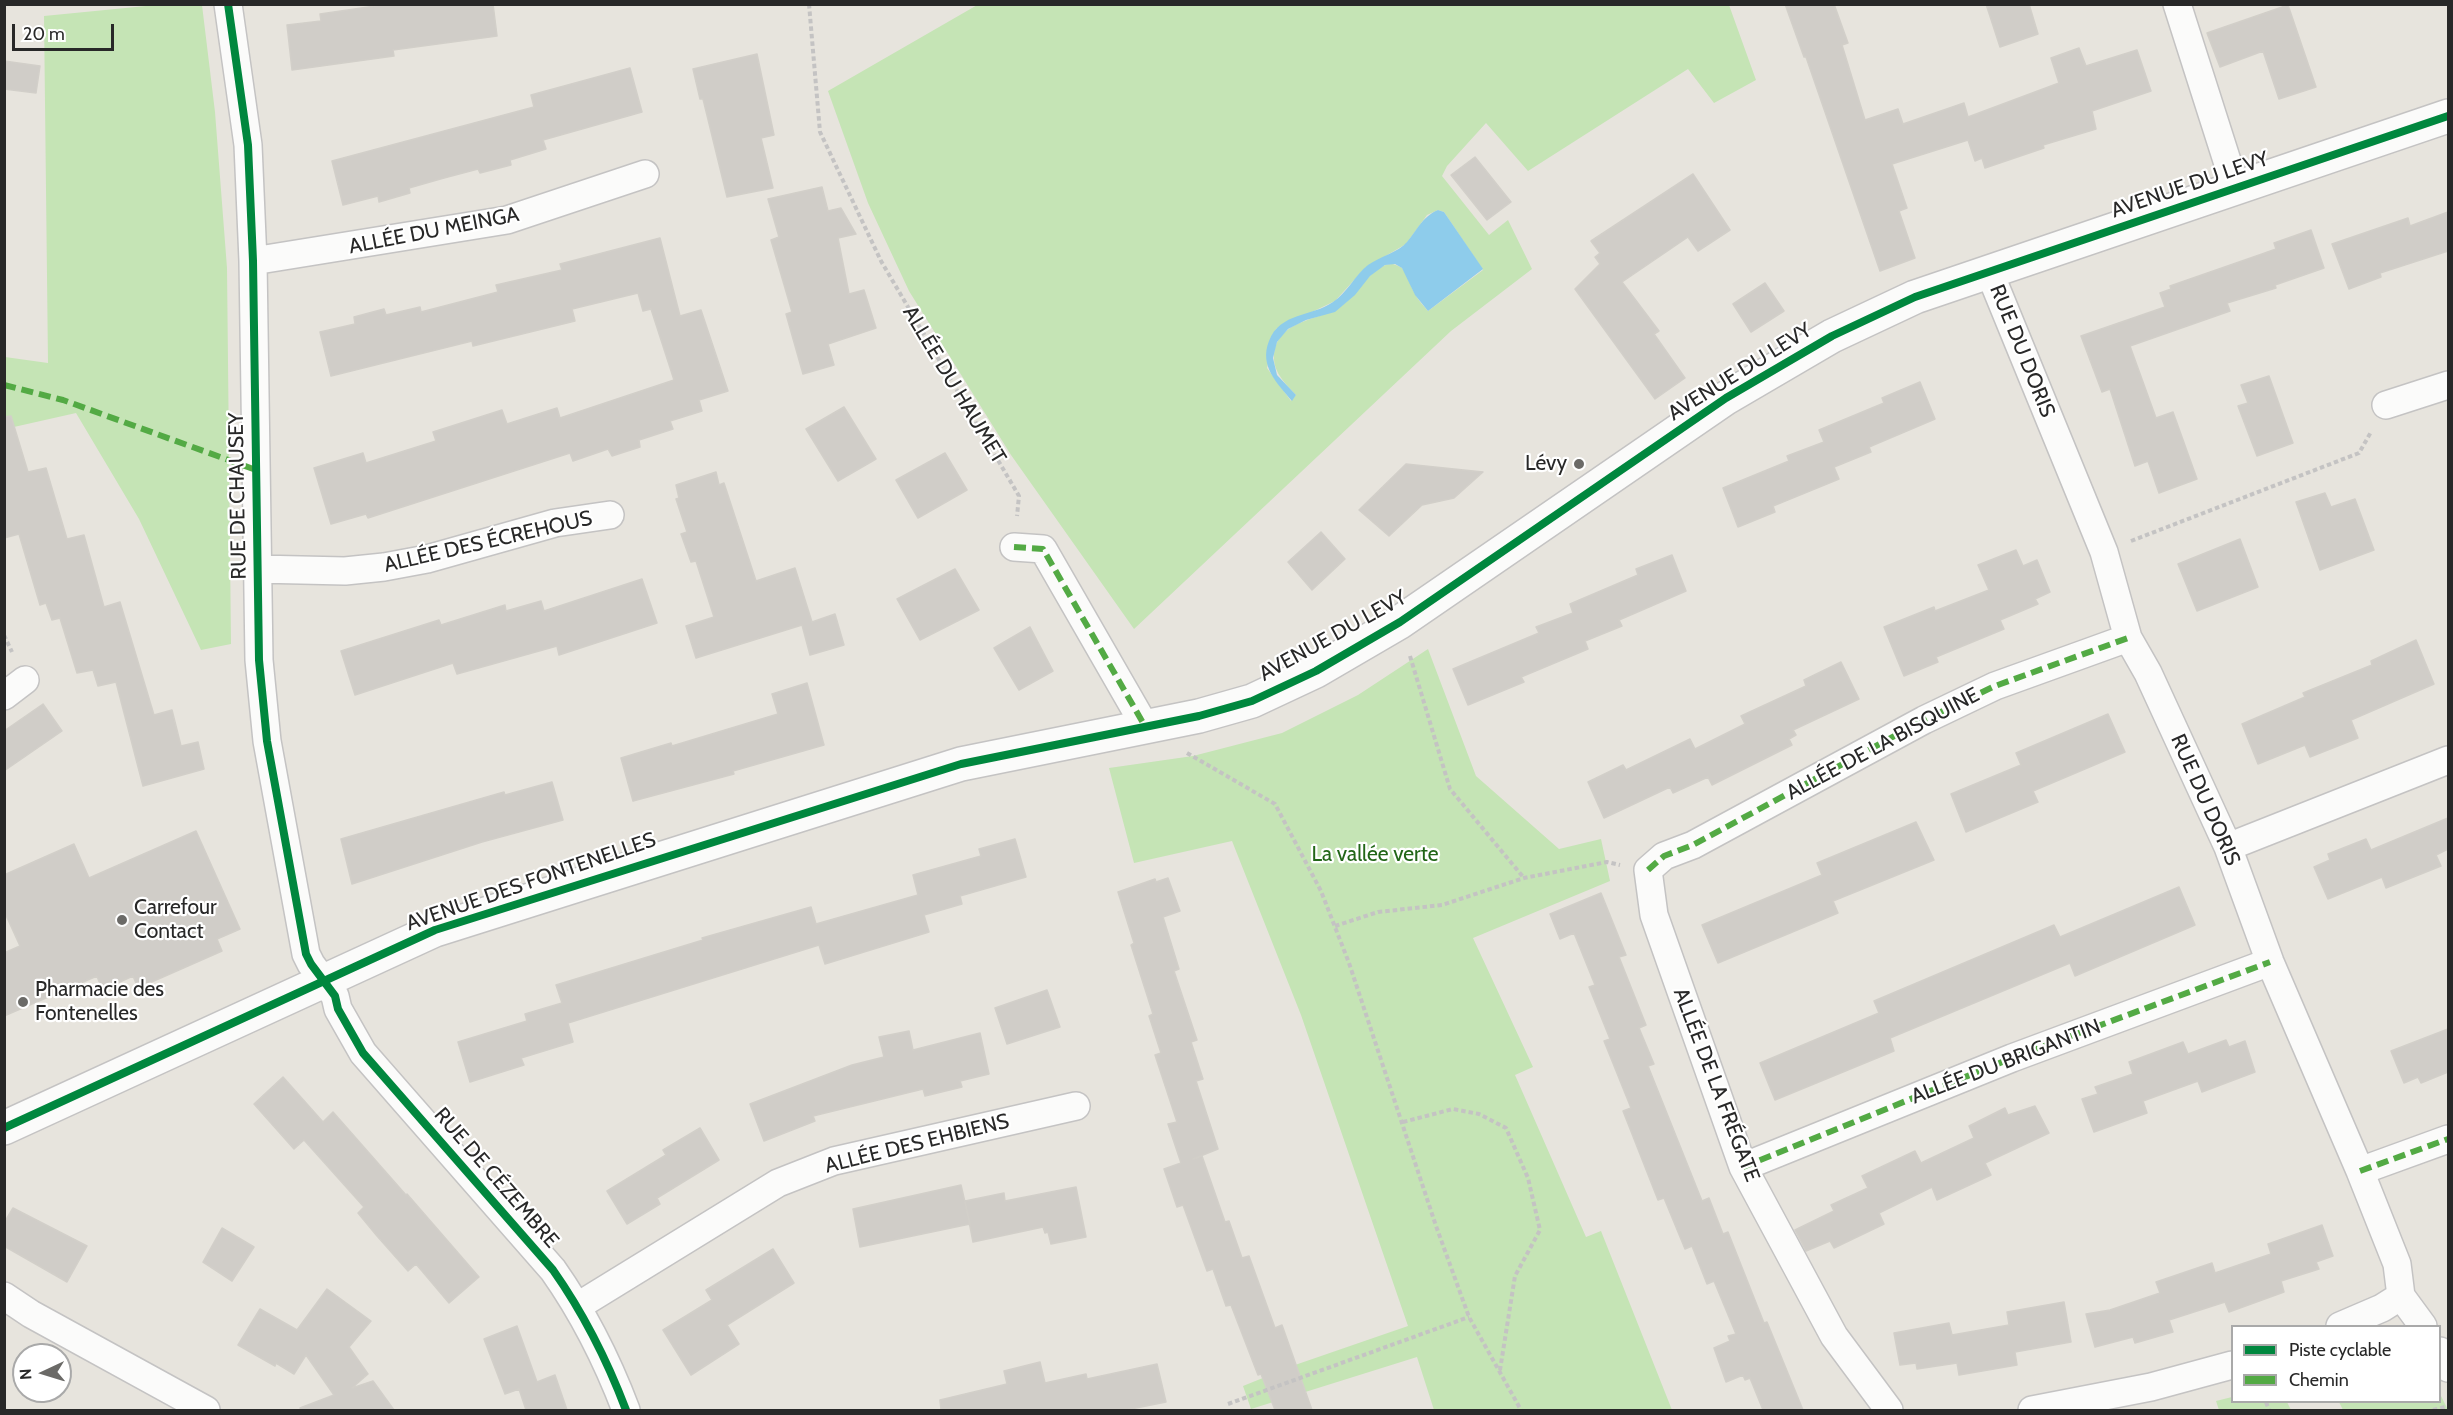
<!DOCTYPE html>
<html>
<head>
<meta charset="utf-8">
<style>
	body { margin:0 }
	#map { position:relative; width:2453px; height:1415px; overflow:hidden; background:#e7e4dd; font-family:Cabin,sans-serif }
	canvas { display:block }
	.frame { position:absolute; inset:0; border:6px solid #282828; pointer-events:none }
	.legend { position:absolute; left:2231px; top:1325px; width:210px; height:78px; box-sizing:border-box; background:#fff; border:2px solid #a9a9a9; margin:0; padding:8px 10px; list-style:none; font-size:18px; color:#282828 }
	.legend li { display:flex; align-items:center; gap:12px; height:30px }
	.legend b { width:30px; border:2px solid #a9a9a9 }
	.north { position:absolute; left:12px; top:1343px; width:60px; height:60px; box-sizing:border-box; background:#fff; border:2px solid #a9a9a9; border-radius:50%; rotate:266deg; font-size:16px; font-weight:700; line-height:24px; text-align:center; color:#282828 }
	.north::after { content:''; display:block; margin:auto; width:21px; height:27px; background:#6b6a67; clip-path:polygon(50% 0,100% 100%,50% 72%,0 100%) }
	.scale { position:absolute; left:12px; top:24px; width:102px; height:27px; box-sizing:border-box; border:3px solid #282828; border-top:0; padding-left:8px; font-size:18px; line-height:21px; white-space:nowrap; color:#282828; -webkit-text-stroke:4px #fff; paint-order:stroke }
</style>
</head>
<body>
<div id="map">
<canvas width="2453" height="1415"></canvas>
<div class="frame"></div>
<ul class="legend">
<li><b style="height:8px;background:#00873e"></b>Piste cyclable</li>
<li><b style="height:8px;background:#53aa44"></b>Chemin</li>
</ul>
<div class="north">N</div>
<div class="scale">20 m</div>
</div>
<script>
const context = document.querySelector('canvas').getContext('2d');
context.lineJoin = 'round';
function paint(path, color) { context.fillStyle = color; context.fill(path, 'evenodd'); }
function stroke(path, color, width, dash) { context.strokeStyle = color; context.lineWidth = width; context.lineCap = dash ? 'butt' : 'round'; context.setLineDash(dash || []); context.stroke(path); }
function label(font, color, halo, rows, align = 'center') {
  context.font = font + ' Cabin,sans-serif'; context.lineWidth = 4.5; context.setLineDash([]); context.textBaseline = 'middle'; context.strokeStyle = halo; context.fillStyle = color; for (const [text, x, y, turn = 0] of rows) {
    context.save(); context.translate(x, y); context.rotate((+turn || 0) * Math.PI / 180); context.textAlign = isNaN(turn) ? turn : align; if (halo) context.strokeText(text, 0, 0); context.fillText(text, 0, 0); context.restore();
  }
}
const green = new Path2D(`
	M 979,4 L 1729,5 L 1756,80 L 1714,103 L 1688,69 L 1528,171 L 1486,123 L 1447,166 L 1442,176 L 1489,235 L 1508,220 L 1532,269 L 1451,331 L 1134,629 L 1011,455 L 909,291 L 868,203 L 828,91 ZM 1438,210 L 1444,212 L 1483,270 L 1428,311 C 1423,305 1417,299 1414,292 C 1410,285 1407,273 1402,268 C 1400,266 1395,265 1393,264 C 1373,263 1359,292 1345,303 C 1324,321 1284,317 1275,348 C 1270,369 1283,381 1296,395 L 1291,401 L 1267,368 L 1276,329 L 1335,301 L 1365,268 L 1406,244 L 1427,215 Z
	M 156,5 L 202,5 L 215,112 L 227,268 L 231,644 L 201,650 L 139,519 L 76,413 L 5,429 L 5,357 L 48,363 L 44,16 Z
	M 1428,649 L 1476,776 L 1559,849 L 1601,839 L 1610,881 L 1473,938 L 1533,1067 L 1515,1075 L 1586,1237 L 1601,1231 L 1672,1410 L 1434,1410 L 1417,1357 L 1251,1409 L 1243,1386 L 1295,1365 L 1408,1326 L 1301,1015 L 1232,841 L 1134,863 L 1109,768 L 1193,756 L 1282,733 L 1358,695 Z
	M 2440,1394 L 2448,1410 L 2343,1410 L 2339,1402 L 2440,1402 Z
	M 2232,1397 L 2232,1402 L 2287,1402 L 2291,1410 L 2219,1410 L 2216,1401 Z`);
const water = new Path2D(`
	M 1438,210 L 1444,212 L 1483,269 L 1428,311 L 1415,295 L 1402,268 L 1395,264 L 1385,265 L 1370,276 L 1355,295 L 1335,312 L 1306,320 L 1288,329 L 1277,342 L 1273,358 L 1277,375 L 1296,395 L 1292,401 C 1277,383 1259,366 1269,341 C 1280,312 1312,317 1333,302 C 1347,293 1355,275 1368,265 C 1379,257 1399,252 1407,242 C 1418,229 1422,217 1438,210 Z`);
const building = new Path2D(`
	M 389,4 L 493,4 L 497,36 L 393,50 L 394,56 L 292,70 L 287,25 L 321,21 L 320,14 Z
	M 1785,4 L 1834,4 L 1848,43 L 1842,45 L 1865,120 L 1898,109 L 1903,124 L 1964,103 L 1968,117 L 2059,83 L 2051,58 L 2079,48 L 2086,66 L 2137,50 L 2151,91 L 2092,111 L 2096,129 L 2043,145 L 2044,148 L 1985,168 L 1982,158 L 1975,161 L 1968,140 L 1892,164 L 1907,208 L 1899,211 L 1915,258 L 1880,271 L 1806,57 L 1804,57 Z
	M 1986,4 L 2029,4 L 2038,34 L 2000,47 Z
	M 2288,5 L 2316,87 L 2279,99 L 2263,51 L 2220,67 L 2207,33 Z
	M 757,54 L 774,135 L 761,138 L 773,188 L 727,197 L 703,99 L 700,99 L 693,69 Z
	M 4,61 L 40,66 L 36,93 L 4,89 Z
	M 630,68 L 642,112 L 543,140 L 546,149 L 510,160 L 511,165 L 480,173 L 478,169 L 444,178 L 409,188 L 410,193 L 379,202 L 378,196 L 343,205 L 332,161 L 534,107 L 531,95 Z
	M 1475,157 L 1511,202 L 1487,220 L 1451,175 Z
	M 1693,174 L 1730,230 L 1698,251 L 1688,237 L 1622,282 L 1659,331 L 1654,334 L 1685,378 L 1655,399 L 1575,289 L 1600,264 L 1595,257 L 1600,253 L 1591,241 Z
	M 822,187 L 828,211 L 841,208 L 856,234 L 838,238 L 849,294 L 864,290 L 876,328 L 828,344 L 834,365 L 803,374 L 786,314 L 792,312 L 771,240 L 779,237 L 768,199 Z
	M 2448,212 L 2448,251 L 2380,273 L 2381,277 L 2349,289 L 2332,244 L 2408,218 L 2410,226 Z
	M 2311,230 L 2324,268 L 2275,285 L 2276,288 L 2227,303 L 2230,311 L 2130,346 L 2156,418 L 2173,412 L 2197,479 L 2159,493 L 2148,461 L 2135,466 L 2110,389 L 2102,392 L 2081,336 L 2165,307 L 2160,293 L 2171,289 L 2170,286 L 2262,254 L 2276,249 L 2274,243 Z
	M 660,238 L 680,316 L 701,310 L 728,391 L 699,400 L 702,411 L 670,421 L 673,429 L 639,440 L 640,447 L 612,456 L 608,449 L 573,461 L 570,453 L 368,518 L 366,514 L 331,524 L 314,468 L 363,453 L 366,463 L 436,441 L 433,432 L 502,410 L 507,424 L 557,408 L 560,418 L 674,380 L 651,309 L 643,311 L 638,293 L 572,309 L 575,321 L 473,346 L 472,341 L 331,376 L 320,332 L 355,324 L 354,317 L 384,309 L 386,315 L 420,307 L 421,312 L 498,292 L 496,285 L 562,270 L 560,264 Z
	M 1765,283 L 1784,311 L 1751,332 L 1733,304 Z
	M 2269,376 L 2293,443 L 2257,456 L 2238,406 L 2248,403 L 2241,385 Z
	M 1920,382 L 1935,419 L 1869,447 L 1871,452 L 1834,467 L 1839,479 L 1773,506 L 1775,512 L 1738,527 L 1723,488 L 1789,461 L 1787,456 L 1824,442 L 1819,430 L 1884,403 L 1882,398 Z
	M 844,407 L 876,459 L 838,481 L 806,429 Z
	M 11,416 L 28,472 L 46,468 L 67,539 L 84,535 L 104,607 L 120,602 L 154,715 L 172,710 L 181,746 L 198,742 L 204,769 L 143,786 L 116,682 L 98,686 L 93,670 L 77,673 L 60,618 L 52,620 L 46,603 L 40,605 L 19,534 L 4,538 L 4,417 Z
	M 945,453 L 967,490 L 918,518 L 896,480 Z
	M 1406,464 L 1483,472 L 1454,498 L 1422,505 L 1389,536 L 1359,510 Z
	M 716,472 L 719,485 L 724,483 L 756,581 L 795,568 L 812,622 L 835,614 L 844,645 L 810,655 L 802,625 L 696,658 L 686,626 L 714,617 L 696,561 L 691,562 L 681,534 L 687,532 L 676,499 L 679,498 L 676,485 Z
	M 2325,493 L 2331,507 L 2355,499 L 2374,550 L 2320,570 L 2296,502 Z
	M 1321,532 L 1345,559 L 1312,590 L 1288,562 Z
	M 2240,539 L 2258,587 L 2197,611 L 2178,564 Z
	M 2016,550 L 2023,566 L 2037,560 L 2050,592 L 2035,599 L 2038,604 L 2000,620 L 2004,629 L 1936,657 L 1938,662 L 1904,676 L 1884,627 L 1934,607 L 1935,611 L 1989,590 L 1978,565 Z
	M 1672,555 L 1686,591 L 1619,620 L 1622,626 L 1585,641 L 1588,649 L 1521,677 L 1524,682 L 1468,705 L 1453,669 L 1539,633 L 1536,627 L 1573,613 L 1570,604 L 1638,575 L 1636,569 Z
	M 955,569 L 979,610 L 920,640 L 897,599 Z
	M 642,579 L 657,623 L 559,655 L 557,646 L 457,674 L 453,663 L 355,695 L 341,651 L 439,620 L 441,625 L 505,605 L 506,611 L 541,601 L 544,611 Z
	M 1030,627 L 1053,671 L 1019,690 L 994,648 Z
	M 2416,640 L 2434,684 L 2351,720 L 2358,738 L 2310,757 L 2305,745 L 2258,764 L 2242,724 L 2305,697 L 2303,693 L 2372,665 L 2371,661 Z
	M 1841,662 L 1859,699 L 1793,730 L 1796,735 L 1789,739 L 1792,745 L 1712,785 L 1708,777 L 1673,793 L 1670,787 L 1604,818 L 1588,782 L 1623,765 L 1626,770 L 1690,739 L 1695,749 L 1745,724 L 1741,716 L 1806,686 L 1804,680 Z
	M 807,683 L 824,745 L 733,771 L 734,774 L 633,801 L 621,758 L 671,743 L 672,746 L 778,714 L 772,694 Z
	M 43,704 L 62,731 L 4,771 L 4,731 Z
	M 2108,714 L 2125,752 L 2033,791 L 2038,802 L 1966,832 L 1951,794 L 2021,765 L 2016,753 Z
	M 552,782 L 563,820 L 482,842 L 352,884 L 341,839 L 504,792 L 505,795 Z
	M 2448,818 L 2448,849 L 2436,855 L 2441,866 L 2386,888 L 2382,877 L 2328,899 L 2314,867 L 2330,860 L 2328,854 L 2366,839 L 2371,850 Z
	M 1916,822 L 1934,860 L 1833,901 L 1838,913 L 1718,963 L 1702,925 L 1822,875 L 1817,863 Z
	M 196,831 L 240,929 L 217,939 L 222,951 L 138,988 L 133,976 L 102,990 L 97,976 L 4,1016 L 4,953 L 20,946 L 4,911 L 4,875 L 74,844 L 89,878 Z
	M 1015,839 L 1026,877 L 960,896 L 962,904 L 924,915 L 929,932 L 825,964 L 819,945 L 568,1023 L 573,1042 L 521,1058 L 524,1065 L 470,1082 L 458,1042 L 527,1021 L 525,1014 L 562,1003 L 556,985 L 703,940 L 702,938 L 811,907 L 816,924 L 918,895 L 913,875 L 981,856 L 979,849 Z
	M 1168,878 L 1180,911 L 1163,917 L 1179,969 L 1174,971 L 1197,1040 L 1191,1042 L 1203,1079 L 1196,1081 L 1218,1149 L 1193,1159 L 1202,1156 L 1225,1222 L 1229,1221 L 1242,1258 L 1249,1256 L 1275,1328 L 1282,1325 L 1312,1410 L 1275,1410 L 1261,1374 L 1258,1375 L 1231,1305 L 1226,1306 L 1213,1269 L 1207,1271 L 1183,1205 L 1177,1207 L 1164,1169 L 1181,1163 L 1168,1124 L 1177,1122 L 1155,1055 L 1161,1053 L 1149,1016 L 1153,1014 L 1131,945 L 1134,943 L 1118,892 L 1155,879 L 1156,882 Z
	M 2179,887 L 2195,925 L 2075,976 L 2070,963 L 1890,1038 L 1894,1051 L 1775,1100 L 1760,1063 L 1879,1013 L 1874,1001 L 2054,925 L 2060,937 Z
	M 1601,893 L 1626,955 L 1619,957 L 1646,1025 L 1639,1028 L 1654,1064 L 1648,1066 L 1702,1201 L 1709,1198 L 1723,1234 L 1728,1232 L 1764,1323 L 1767,1322 L 1803,1410 L 1763,1410 L 1750,1378 L 1745,1380 L 1743,1375 L 1726,1382 L 1714,1348 L 1730,1341 L 1728,1336 L 1736,1334 L 1714,1281 L 1707,1284 L 1692,1246 L 1685,1249 L 1664,1198 L 1658,1200 L 1623,1111 L 1631,1108 L 1604,1041 L 1610,1039 L 1589,987 L 1595,985 L 1574,933 L 1560,939 L 1550,914 Z
	M 1047,990 L 1060,1027 L 1007,1044 L 995,1008 Z
	M 2448,1029 L 2448,1072 L 2421,1083 L 2418,1077 L 2404,1083 L 2391,1051 Z
	M 909,1031 L 913,1050 L 980,1033 L 989,1074 L 960,1081 L 962,1087 L 925,1096 L 923,1089 L 813,1116 L 815,1121 L 764,1141 L 750,1104 L 852,1065 L 884,1057 L 879,1037 Z
	M 2226,1040 L 2229,1047 L 2245,1041 L 2255,1072 L 2202,1092 L 2198,1081 L 2143,1101 L 2147,1113 L 2094,1132 L 2082,1099 L 2098,1094 L 2095,1087 L 2133,1074 L 2129,1062 L 2183,1042 L 2188,1054 Z
	M 283,1077 L 323,1122 L 333,1112 L 406,1195 L 407,1194 L 479,1277 L 449,1303 L 416,1264 L 408,1271 L 377,1236 L 358,1213 L 364,1207 L 304,1140 L 294,1149 L 254,1104 Z
	M 2035,1106 L 2049,1133 L 1985,1163 L 1991,1175 L 1937,1200 L 1932,1187 L 1879,1213 L 1884,1224 L 1834,1248 L 1830,1241 L 1806,1251 L 1795,1230 L 1834,1211 L 1831,1205 L 1868,1188 L 1862,1176 L 1915,1151 L 1921,1163 L 1974,1138 L 1969,1126 L 2005,1108 L 2008,1115 Z
	M 700,1128 L 719,1160 L 657,1198 L 660,1204 L 627,1224 L 607,1191 L 666,1155 L 663,1150 Z
	M 961,1185 L 970,1224 L 860,1247 L 853,1209 Z
	M 1076,1187 L 1086,1237 L 1051,1244 L 1048,1232 L 1045,1233 L 1043,1227 L 973,1242 L 965,1201 L 1004,1193 L 1005,1201 Z
	M 13,1208 L 87,1246 L 67,1282 L 4,1246 L 4,1223 Z
	M 2322,1225 L 2333,1256 L 2316,1262 L 2319,1269 L 2281,1281 L 2284,1292 L 2229,1312 L 2225,1302 L 2169,1320 L 2173,1332 L 2135,1343 L 2133,1337 L 2095,1347 L 2086,1314 L 2110,1310 L 2160,1293 L 2156,1282 L 2212,1263 L 2215,1273 L 2271,1254 L 2268,1244 Z
	M 222,1228 L 254,1247 L 232,1281 L 203,1262 Z
	M 773,1249 L 794,1283 L 727,1325 L 739,1344 L 691,1375 L 663,1330 L 712,1300 L 706,1290 Z
	M 327,1289 L 371,1321 L 349,1347 L 368,1374 L 352,1388 L 373,1381 L 394,1410 L 301,1410 L 300,1408 L 334,1395 L 306,1355 L 294,1374 L 276,1363 L 275,1366 L 238,1345 L 260,1309 L 297,1330 Z
	M 2064,1302 L 2071,1342 L 2015,1352 L 2017,1365 L 1959,1375 L 1957,1363 L 1917,1369 L 1916,1363 L 1900,1365 L 1894,1333 L 1949,1323 L 1952,1335 L 2009,1325 L 2007,1312 Z
	M 517,1326 L 537,1382 L 555,1375 L 567,1410 L 526,1410 L 519,1389 L 505,1394 L 484,1339 Z
	M 1040,1362 L 1045,1383 L 1086,1374 L 1087,1379 L 1157,1364 L 1166,1402 L 1126,1410 L 941,1410 L 940,1400 L 1007,1384 L 1004,1371 Z`);
const path = new Path2D(`
	M 809,4 L 820,132 L 881,261 L 1019,496 L 1017,516
	M 2131,541 L 2359,453 L 2371,432
	M 4,635 L 12,652
	M 1410,656 L 1450,789 L 1524,878
	M 1187,753 L 1275,804 L 1321,891 L 1349,963 L 1436,1226 L 1469,1317 L 1521,1410
	M 1335,926 L 1378,912 L 1442,905 L 1524,878 L 1607,862 L 1620,865
	M 1403,1122 L 1453,1109 L 1479,1114 L 1506,1128 L 1528,1178 L 1540,1230 L 1515,1276 L 1500,1370
	M 2266,1402 L 2269,1410
	M 1228,1404 L 1469,1317
	M 2433,1410 L 2448,1406`);
const street = new Path2D(`
	M 228,4 L 248,145 L 253,261 L 259,660 L 267,741 L 306,954 L 311,964 L 335,996 L 338,1009 L 363,1053 L 553,1270 C 584,1314 607,1360 626,1410
	M 2177,4 L 2236,189
	M 253,261 L 507,220 L 645,174
	M 1989,271 L 2104,552 L 2128,638 L 2148,673 L 2228,847 L 2270,962 L 2360,1171 L 2397,1264 L 2401,1296 L 2423,1326
	M 2386,405 L 2448,385
	M 1014,547 L 1043,549 L 1146,728
	M 257,569 L 345,571 L 384,567 L 427,559 L 555,523 L 610,515
	M 4,696 L 25,680
	M 2228,847 L 2448,760
	M 1743,1167 L 2012,1058 L 2270,962
	M 2360,1171 L 2448,1139
	M 4,1296 L 31,1314 L 206,1410
	M 578,1306 L 778,1183 L 834,1161 L 1076,1106
	M 2340,1326 L 2382,1308 L 2401,1296
	M 2440,1351 L 2448,1368
	M 1889,1410 L 1834,1336 L 1743,1167 L 1654,915 L 1648,870 L 1664,856 L 1693,845 L 1924,720 L 1995,686 L 2128,638
	M 2032,1410 L 2151,1387 L 2232,1365`);
const secondary = new Path2D(`
	M 4,1128 L 435,930 L 961,764 L 1199,716 L 1252,701 L 1316,671 L 1400,622 L 1726,398 L 1832,336 L 1915,297 L 2448,116`);
const quiet = new Path2D(`
	M 4,385 L 63,400 L 256,470
	M 1014,547 L 1043,549 L 1146,728
	M 1648,870 L 1664,856 L 1693,845 L 1924,720 L 1995,686 L 2128,638
	M 1743,1167 L 2012,1058 L 2270,962
	M 2360,1171 L 2448,1139`);
const cycleway = new Path2D(`
	M 228,4 L 248,145 L 253,261 L 259,660 L 267,741 L 306,954 L 311,964 L 335,996 L 338,1009 L 363,1053 L 553,1270 C 584,1314 607,1360 626,1410
	M 4,1128 L 435,930 L 961,764 L 1199,716 L 1252,701 L 1316,671 L 1400,622 L 1726,398 L 1832,336 L 1915,297 L 2448,116`);
const markers = [
	[1579,464,6,"#6b6a67"],
	[122,920,6,"#6b6a67"],
	[23,1002,6,"#6b6a67"]
];
const streetNames = [
	["AVENUE DU LEVY",2190,185,-19],
	["ALLÉE DU MEINGA",434,231,-11],
	["RUE DU DORIS",2022,351,68],
	["AVENUE DU LEVY",1740,372,-32],
	["ALLÉE DU HAUMET",954,385,59],
	["RUE DE CHAUSEY",238,496,-91],
	["ALLÉE DES ÉCREHOUS",488,542,-13],
	["AVENUE DU LEVY",1333,636,-29],
	["ALLÉE DE LA BISQUINE",1883,744,-28],
	["RUE DU DORIS",2205,800,66],
	["AVENUE DES FONTENELLES",531,882,-19],
	["ALLÉE DU BRIGANTIN",2006,1062,-21],
	["ALLÉE DE LA FRÉGATE",1716,1085,69],
	["ALLÉE DES EHBIENS",917,1144,-14],
	["RUE DE CÉZEMBRE",496,1178,49]
];
const poiNames = [
	["Lévy",1567,464,"right"],
	["Carrefour",134,908],
	["Contact",134,932],
	["Pharmacie des",35,990],
	["Fontenelles",35,1014]
];
const parkNames = [
	["La vallée verte",1375,855]
];
paint(green, '#c5e4b5');
paint(water, '#8ecceb');
paint(building, '#d0cdc8');
stroke(building, '#d2cfc9', 1.5);
stroke(street, '#c4c3c3', 30);
stroke(secondary, '#c4c3c3', 36);
stroke(path, '#c4c3c3', 4, [4.5, 3]);
stroke(street, '#fbfbfa', 27);
stroke(secondary, '#fbfbfa', 33);
stroke(quiet, '#53aa44', 6, [12, 6]);
stroke(cycleway, '#00873e', 8);
for (const [x, y, r, color] of markers) { const dot = new Path2D(); dot.arc(x, y, r, 0, 2 * Math.PI); context.fillStyle = color; context.fill(dot); stroke(dot, '#fff', 2); }
label('21px', '#282828', '#fff', streetNames);
label('21px', '#282828', '#fff', poiNames, 'left');
label('21px', '#226618', '#fff', parkNames);
</script>
</body>
</html>
